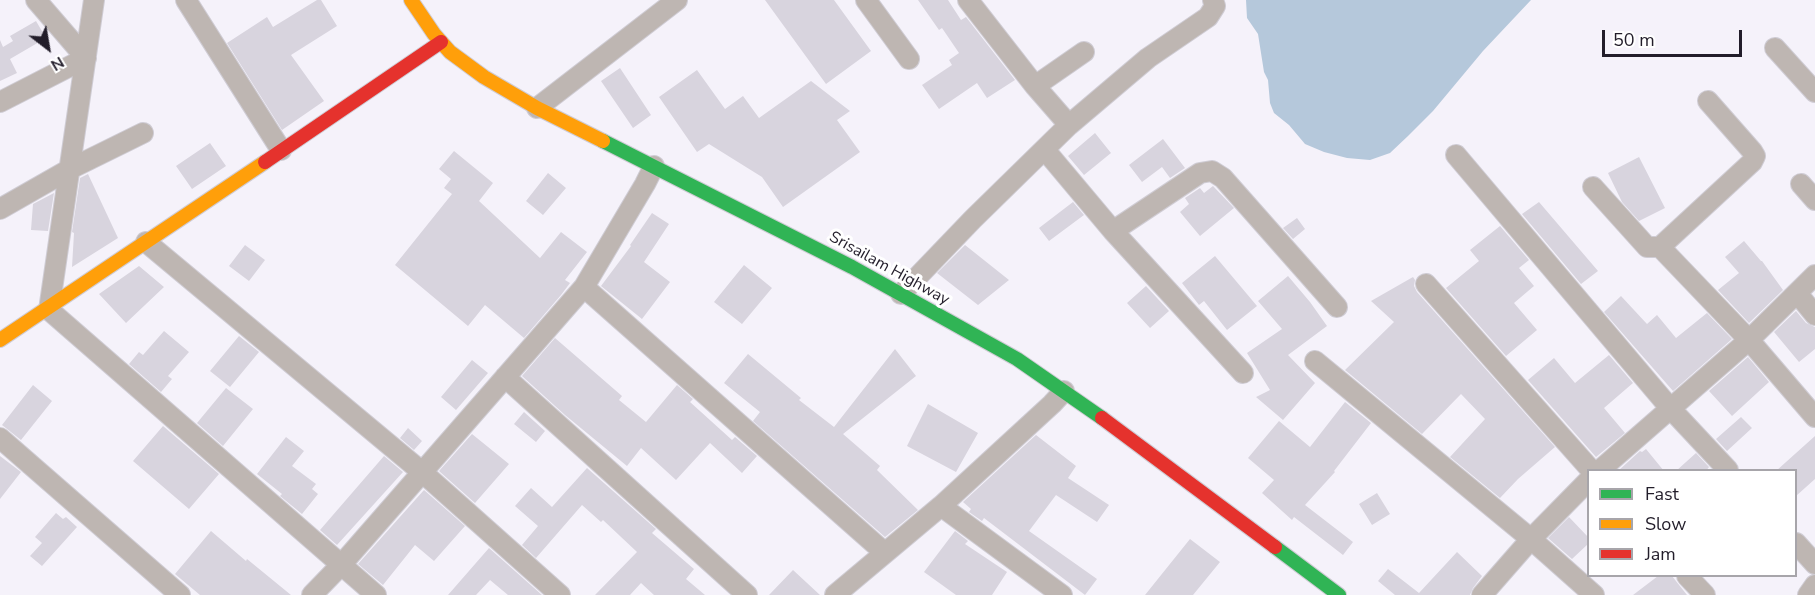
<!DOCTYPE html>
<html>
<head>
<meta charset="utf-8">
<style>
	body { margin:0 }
	#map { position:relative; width:1815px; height:595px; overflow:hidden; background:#f5f2fa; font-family:"Nunito Sans",sans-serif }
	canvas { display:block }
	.legend { position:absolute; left:1587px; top:469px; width:210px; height:108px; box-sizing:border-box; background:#fff; border:2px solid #a7a5aa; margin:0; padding:8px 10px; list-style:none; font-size:18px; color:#221d2a }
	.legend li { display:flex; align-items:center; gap:12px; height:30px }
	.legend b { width:30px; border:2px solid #a7a5aa }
	.north { position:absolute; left:18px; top:18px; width:60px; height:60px; -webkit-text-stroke:4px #fff; paint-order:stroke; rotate:149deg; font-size:16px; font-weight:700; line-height:24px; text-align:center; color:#221d2a }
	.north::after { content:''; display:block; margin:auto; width:21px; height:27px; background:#221d2a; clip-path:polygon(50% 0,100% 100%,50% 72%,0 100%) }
	.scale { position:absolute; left:1602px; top:30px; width:140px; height:27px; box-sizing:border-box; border:3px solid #221d2a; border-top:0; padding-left:8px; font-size:18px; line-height:21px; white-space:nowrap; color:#221d2a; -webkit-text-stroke:4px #fff; paint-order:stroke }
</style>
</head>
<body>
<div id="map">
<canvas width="1815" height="595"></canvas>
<ul class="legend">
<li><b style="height:8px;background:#30b455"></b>Fast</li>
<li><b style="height:8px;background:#ff9f0a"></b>Slow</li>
<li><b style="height:8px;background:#e5322d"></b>Jam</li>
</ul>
<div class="north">N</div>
<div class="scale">50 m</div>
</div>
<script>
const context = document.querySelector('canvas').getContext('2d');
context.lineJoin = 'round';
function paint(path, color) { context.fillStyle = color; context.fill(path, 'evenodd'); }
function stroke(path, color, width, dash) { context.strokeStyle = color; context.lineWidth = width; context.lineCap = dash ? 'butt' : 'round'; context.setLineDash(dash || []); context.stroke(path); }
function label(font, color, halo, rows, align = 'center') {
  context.font = font + ' "Nunito Sans",sans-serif'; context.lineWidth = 6; context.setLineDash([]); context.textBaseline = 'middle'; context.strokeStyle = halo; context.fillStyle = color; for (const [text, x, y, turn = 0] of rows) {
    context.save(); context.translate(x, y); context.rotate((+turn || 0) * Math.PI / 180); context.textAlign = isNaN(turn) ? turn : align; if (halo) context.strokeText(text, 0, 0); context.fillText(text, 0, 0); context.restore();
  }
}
const water = new Path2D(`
	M 1246,0 L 1531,0 L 1483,51 L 1433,111 L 1408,136 L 1390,153 L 1370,160 L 1347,158 L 1324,152 L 1305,144 L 1289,125 L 1274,113 L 1270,103 L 1268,80 L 1264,72 L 1258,34 L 1247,18 Z`);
const building = new Path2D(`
	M 317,0 L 321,0 L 337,26 L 291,55 L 324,101 L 282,130 L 227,43 L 267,17 L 273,27 Z
	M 765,0 L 834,0 L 871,51 L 826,84 Z
	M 918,0 L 948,0 L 961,20 L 966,17 L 1015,80 L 987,98 L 977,83 L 939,109 L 922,85 L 952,65 L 949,60 L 959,53 L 942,28 L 939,30 Z
	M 36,21 L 46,38 L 10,59 L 17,73 L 0,81 L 0,40 L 3,47 L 13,41 L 10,36 Z
	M 620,68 L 651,115 L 633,128 L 601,81 Z
	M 697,70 L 725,109 L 743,96 L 759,118 L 811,81 L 850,111 L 837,120 L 860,152 L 783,207 L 762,177 L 709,144 L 697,152 L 659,97 Z
	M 1095,133 L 1111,153 L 1084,175 L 1068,156 Z
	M 1163,139 L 1185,168 L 1170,178 L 1162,167 L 1142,182 L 1129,165 Z
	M 210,143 L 226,166 L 192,189 L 176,166 Z
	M 454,151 L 493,183 L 479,201 L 540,258 L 561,232 L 587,252 L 565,280 L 570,283 L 561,295 L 524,338 L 485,305 L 468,326 L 395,265 L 452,194 L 444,188 L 451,179 L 439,169 Z
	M 1639,157 L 1665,208 L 1639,221 L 1622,202 L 1608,173 Z
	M 548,173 L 566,188 L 543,215 L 526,201 Z
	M 88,174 L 118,238 L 72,267 L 74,233 L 72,232 L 80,178 Z
	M 1213,186 L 1234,208 L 1200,236 L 1180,212 L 1189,204 L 1185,198 L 1200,188 L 1204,193 Z
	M 54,193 L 48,231 L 31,230 L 33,204 Z
	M 1073,202 L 1084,215 L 1049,241 L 1039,228 Z
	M 1539,202 L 1598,271 L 1581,284 L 1522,214 Z
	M 652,213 L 669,224 L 644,262 L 670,282 L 642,319 L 601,286 L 631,246 L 630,245 Z
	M 1297,218 L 1305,229 L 1293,239 L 1283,228 Z
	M 1500,226 L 1529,260 L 1519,268 L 1534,286 L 1514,303 L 1537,330 L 1506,356 L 1446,288 L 1479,261 L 1470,250 Z
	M 1744,241 L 1761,261 L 1762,261 L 1783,290 L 1749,323 L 1718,290 L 1739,273 L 1725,257 Z
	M 245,245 L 265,260 L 249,281 L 229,266 Z
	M 965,245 L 1009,280 L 978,305 L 937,273 Z
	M 1215,256 L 1257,306 L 1227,330 L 1204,301 L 1199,305 L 1182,283 Z
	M 744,265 L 772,288 L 742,324 L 714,302 Z
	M 139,266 L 164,287 L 126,323 L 99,294 Z
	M 1288,276 L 1310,302 L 1327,326 L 1288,355 L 1315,383 L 1283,420 L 1256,397 L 1270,390 L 1247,353 L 1282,329 L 1258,301 Z
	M 1413,277 L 1415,280 L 1414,286 L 1417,292 L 1555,447 L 1518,479 L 1500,498 L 1450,457 L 1485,419 L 1461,394 L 1422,434 L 1345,370 L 1394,322 L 1371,301 Z
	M 1146,286 L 1169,311 L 1150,328 L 1127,303 Z
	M 1621,296 L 1647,324 L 1657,315 L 1676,338 L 1707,313 L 1732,339 L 1673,391 L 1604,312 Z
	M 1796,311 L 1806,323 L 1815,327 L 1815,349 L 1799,362 L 1774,332 Z
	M 164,331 L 189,352 L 168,376 L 172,379 L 161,392 L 129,364 L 139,352 L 143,355 Z
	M 239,336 L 259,352 L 230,387 L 210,371 Z
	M 555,338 L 622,396 L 619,400 L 646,422 L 677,385 L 693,399 L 690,402 L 732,440 L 735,437 L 757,456 L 742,473 L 710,443 L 676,480 L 641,448 L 627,466 L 565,415 L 522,376 Z
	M 895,349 L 916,376 L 843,434 L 880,466 L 877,470 L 918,510 L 885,537 L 753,421 L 760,412 L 724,383 L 748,354 L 801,398 L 799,400 L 834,427 Z
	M 1609,355 L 1633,383 L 1604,408 L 1625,433 L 1596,457 L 1528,380 L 1554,358 L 1575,383 Z
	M 1748,357 L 1769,382 L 1732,416 L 1709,391 Z
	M 472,360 L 488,373 L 456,410 L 441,397 Z
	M 33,385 L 52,401 L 21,440 L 2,425 Z
	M 226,388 L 253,409 L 223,446 L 197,423 Z
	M 1345,402 L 1371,423 L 1334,471 L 1335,472 L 1305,505 L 1353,542 L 1343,555 L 1294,517 L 1292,520 L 1262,493 L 1274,480 L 1248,458 L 1279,421 L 1310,447 Z
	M 928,404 L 978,433 L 956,472 L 907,446 Z
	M 524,412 L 545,431 L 536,442 L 514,424 Z
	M 1741,417 L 1752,428 L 1727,451 L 1716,439 Z
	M 163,426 L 219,474 L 189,509 L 133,461 Z
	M 408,428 L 422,441 L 414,450 L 400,438 Z
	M 472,434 L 509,464 L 475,503 L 439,471 Z
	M 1036,435 L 1076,466 L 1068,478 L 1109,505 L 1097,522 L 1056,495 L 1029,531 L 1097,579 L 1085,595 L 984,518 L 982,521 L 969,512 L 971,509 L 963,502 Z
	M 1815,436 L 1815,479 L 1796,496 L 1796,471 L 1776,471 Z
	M 286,437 L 304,451 L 292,466 L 316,484 L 312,489 L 318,494 L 302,514 L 280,496 L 282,494 L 257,474 Z
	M 1646,449 L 1664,471 L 1618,471 L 1640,451 L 1642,452 Z
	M 1696,453 L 1709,467 L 1706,471 L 1676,471 Z
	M 0,456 L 21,472 L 0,499 Z
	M 384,456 L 403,472 L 337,545 L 320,530 Z
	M 587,468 L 656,529 L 652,533 L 694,569 L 686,579 L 705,595 L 654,595 L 641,583 L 630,595 L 595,595 L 637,552 L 603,520 L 601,522 L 582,505 L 536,558 L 522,545 L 538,526 L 515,506 L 531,488 L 552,507 Z
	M 424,490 L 465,526 L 434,561 L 415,545 L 383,585 L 358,564 Z
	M 1377,493 L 1390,514 L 1372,525 L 1359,504 Z
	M 56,513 L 63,519 L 66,517 L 77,527 L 42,566 L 30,556 L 42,543 L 35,537 Z
	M 1569,517 L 1588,537 L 1588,544 L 1572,559 L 1548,538 Z
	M 211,531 L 246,561 L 247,559 L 291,595 L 200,595 L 175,574 Z
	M 955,531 L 968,541 L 965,544 L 1007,572 L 992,595 L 956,595 L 924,572 Z
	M 1190,539 L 1220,562 L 1193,595 L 1145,595 Z
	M 489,548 L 542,595 L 508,595 L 490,580 L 476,595 L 448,595 Z
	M 1457,552 L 1482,576 L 1473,588 L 1470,595 L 1395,595 L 1378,581 L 1388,569 L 1419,593 Z
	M 793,570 L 820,595 L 769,595 Z
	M 1658,576 L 1672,576 L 1687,595 L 1633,595 Z`);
const street = new Path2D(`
	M 94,0 L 49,310 L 376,595
	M 186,0 L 281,150
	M 866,0 L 909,59
	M 1775,48 L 1815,92
	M 1035,86 L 1084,52
	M 0,102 L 86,58 L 36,0
	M 537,108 L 677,0
	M 1069,125 L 1148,58 L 1208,17 L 1215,6 L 1213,0
	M 1045,150 L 1113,231 L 1243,373
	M 1456,155 L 1670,408 L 1728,470
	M 1801,184 L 1815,200
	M 1593,187 L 1647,247 L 1660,247 L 1752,162 L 1755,156 L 1752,151 L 1708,101
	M 0,209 L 70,169 L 143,133
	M 1113,231 L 1200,173 L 1212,171 L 1223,178 L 1337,307
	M 146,242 L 422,472 L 560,595
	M 1660,247 L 1749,340 L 1815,417
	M 1426,284 L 1591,470
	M 584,287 L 885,553
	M 1797,293 L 1815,315
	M 901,294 L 973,219 L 1069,125 L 1035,86 L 968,0
	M 1315,361 L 1531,539 L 1594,595
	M 505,377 L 747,595
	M 0,438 L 180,595
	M 1600,470 L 1749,340 L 1815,275
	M 941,506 L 1062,595
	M 1796,543 L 1815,564
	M 1687,576 L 1705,595
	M 312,595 L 342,564 L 584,287 L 645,184 L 654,166
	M 835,595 L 941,506 L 1052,404 L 1064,391
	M 1482,595 L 1531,539 L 1588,481
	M 1808,595 L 1815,585`);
const fast = new Path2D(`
	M 603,141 L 852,267 L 1017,359 L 1102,418
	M 1275,547 L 1339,595`);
const slow = new Path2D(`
	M 411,0 L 434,34 L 450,52 L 484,77 L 537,108 L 603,141
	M 0,340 L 265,162`);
const jam = new Path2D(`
	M 265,162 L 441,42
	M 1102,418 L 1275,547`);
const streetNames = [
	["Srisailam Highway",889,269,29]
];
paint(water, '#b5c8db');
paint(building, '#d8d4de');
stroke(street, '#cfccd4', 22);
stroke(fast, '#cfccd4', 16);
stroke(slow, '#cfccd4', 16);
stroke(jam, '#cfccd4', 16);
stroke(street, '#beb6b2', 20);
stroke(fast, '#30b455', 14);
stroke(slow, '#ff9f0a', 14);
stroke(jam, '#e5322d', 14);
label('16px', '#221d2a', '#fff', streetNames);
</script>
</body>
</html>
